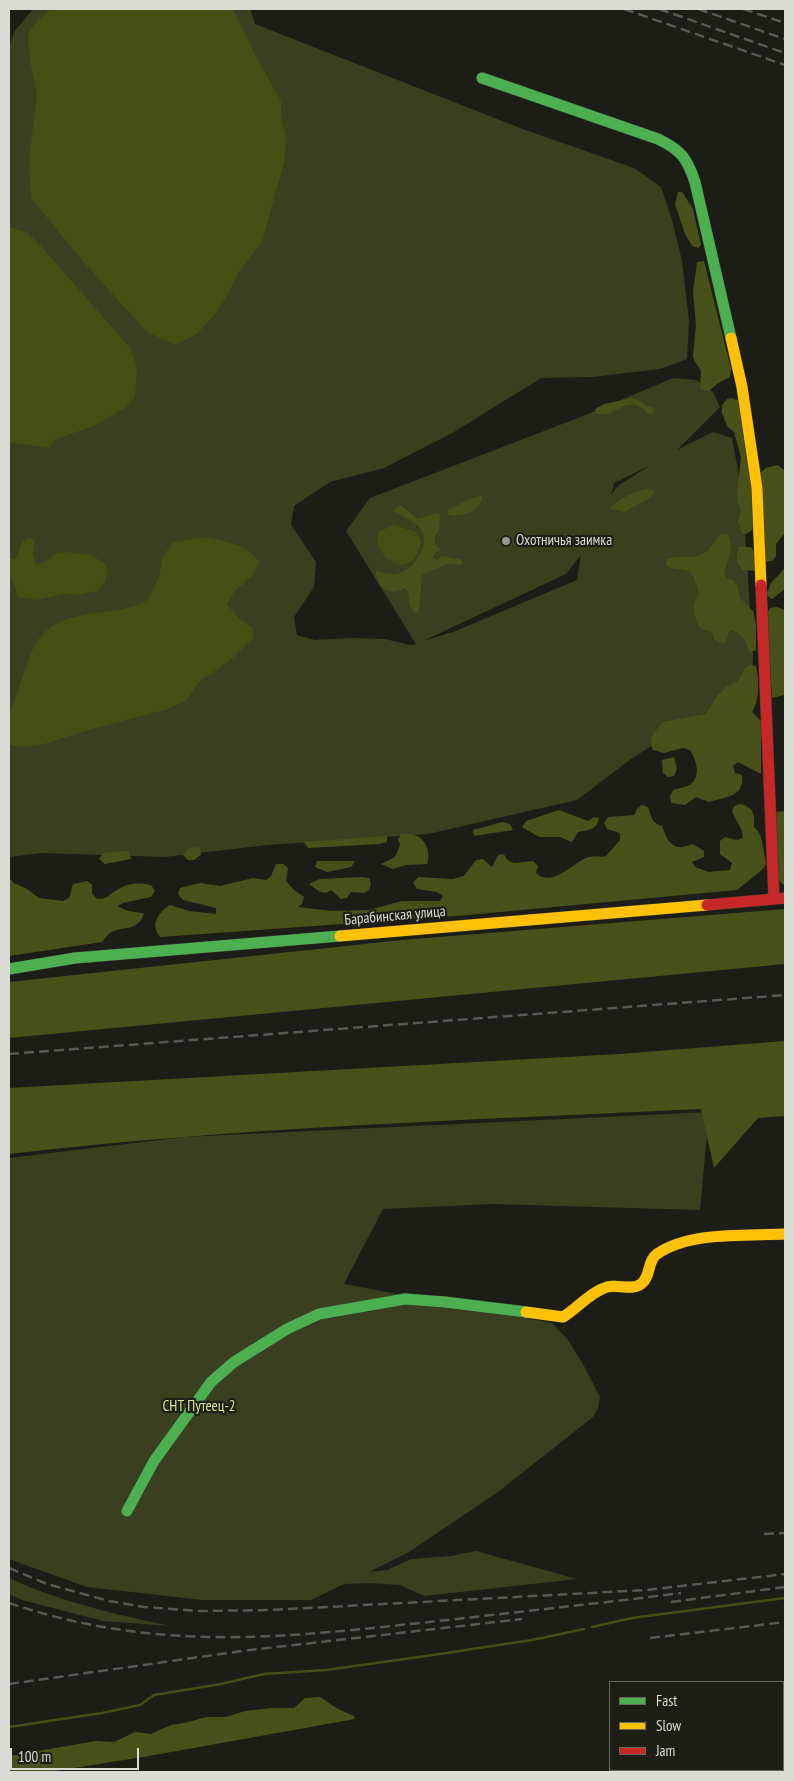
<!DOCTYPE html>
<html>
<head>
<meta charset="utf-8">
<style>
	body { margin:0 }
	#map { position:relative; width:794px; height:1781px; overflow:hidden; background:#1c1d17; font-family:"PT Sans Narrow",sans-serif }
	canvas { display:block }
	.frame { position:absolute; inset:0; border:10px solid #d9dbd4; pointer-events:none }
	.legend { position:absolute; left:609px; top:1681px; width:175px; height:90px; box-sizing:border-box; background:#1d1f15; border:1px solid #686a61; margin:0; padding:6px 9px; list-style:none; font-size:15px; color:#d9dbd4 }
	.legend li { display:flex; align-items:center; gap:10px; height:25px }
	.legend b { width:25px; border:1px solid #686a61 }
	.scale { position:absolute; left:10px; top:1748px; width:129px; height:22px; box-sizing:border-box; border:2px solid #d9dbd4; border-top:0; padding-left:6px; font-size:15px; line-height:18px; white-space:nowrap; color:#d9dbd4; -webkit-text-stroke:4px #1d1f15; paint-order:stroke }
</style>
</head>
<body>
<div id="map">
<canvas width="794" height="1781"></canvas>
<div class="frame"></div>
<ul class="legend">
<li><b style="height:6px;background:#4caf50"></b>Fast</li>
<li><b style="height:6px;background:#ffc107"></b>Slow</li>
<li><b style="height:6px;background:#c62828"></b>Jam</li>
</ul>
<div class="scale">100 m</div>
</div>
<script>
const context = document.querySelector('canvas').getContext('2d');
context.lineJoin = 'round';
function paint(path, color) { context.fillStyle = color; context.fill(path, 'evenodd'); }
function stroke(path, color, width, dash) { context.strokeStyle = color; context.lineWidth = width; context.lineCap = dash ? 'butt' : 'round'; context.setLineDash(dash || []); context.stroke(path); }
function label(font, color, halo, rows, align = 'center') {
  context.font = font + ' "PT Sans Narrow",sans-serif'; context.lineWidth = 4.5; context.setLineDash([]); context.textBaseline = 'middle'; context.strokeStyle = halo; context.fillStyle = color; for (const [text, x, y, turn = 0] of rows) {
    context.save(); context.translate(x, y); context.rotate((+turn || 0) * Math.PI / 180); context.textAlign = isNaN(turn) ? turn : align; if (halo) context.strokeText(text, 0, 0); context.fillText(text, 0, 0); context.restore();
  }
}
const green = new Path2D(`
	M 33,9 L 250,9 L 255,24 L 520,128 L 634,168 L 661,187 L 672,220 L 682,261 L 689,321 L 687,359 L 660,369 L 592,377 L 541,378 L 454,432 L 384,468 L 330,482 L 294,506 L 291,525 L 316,562 L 314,587 L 294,617 L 297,635 L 315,640 L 352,638 L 385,639 L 410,645 L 416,644 L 346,531 L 370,498 L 583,416 L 673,378 L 696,380 L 713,392 L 720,407 L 677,450 L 713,432 L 732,438 L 743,498 L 753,657 L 752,690 L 731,714 L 675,731 L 631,759 L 577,800 L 428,834 L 267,845 L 165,857 L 41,853 L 9,857 L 9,47 L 14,32 ZM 651,465 L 619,485 L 611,495 L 614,483 ZM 581,555 L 577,580 L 453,632 L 423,641 L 566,574 Z
	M 709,1112 L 700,1210 L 492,1204 L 383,1209 L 344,1284 L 552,1323 L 568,1340 L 584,1366 L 600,1397 L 598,1408 L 593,1417 L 498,1492 L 409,1552 L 369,1572 L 387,1570 L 411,1559 L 451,1556 L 476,1551 L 577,1579 L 424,1596 L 400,1585 L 370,1583 L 344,1584 L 311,1600 L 203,1600 L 87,1587 L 9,1559 L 9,1158 L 185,1137 Z
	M 9,1578 C 60,1602 115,1614 170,1626 L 103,1621 L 22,1600 L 9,1594 Z`);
const forest = new Path2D(`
	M 678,192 L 682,192 L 693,209 L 701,245 L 699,248 L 692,246 L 685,234 L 675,204 Z
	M 704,261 L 731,369 L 730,377 L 718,383 L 709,391 L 701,389 L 700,385 L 701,371 L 694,360 L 693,356 L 696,325 L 693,292 L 697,262 Z
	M 632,398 C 639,399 640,402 645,405 C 649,407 652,406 655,409 L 653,414 L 647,413 C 636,399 625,405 612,412 C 608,414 601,414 596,414 L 595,409 L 604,404 Z
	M 731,398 L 738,400 L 753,495 L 754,526 L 752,530 L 746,534 L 742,534 L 738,522 L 741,509 L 738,502 L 737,493 L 741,457 L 734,432 L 727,426 L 722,413 L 722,405 L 727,399 Z
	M 778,465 L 785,471 L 785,530 L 784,534 L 776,544 L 776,556 L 772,561 L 764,562 L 761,472 L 766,468 Z
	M 646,489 L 653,490 L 655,492 L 651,497 L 624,512 L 611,509 L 612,506 C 621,498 634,492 646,489 Z
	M 480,495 L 482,498 C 479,512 462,517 449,515 L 447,510 Z
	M 398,506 L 401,506 L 418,519 L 436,513 L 440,514 L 439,531 L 435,535 L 435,544 L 440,550 L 435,553 L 433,558 L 437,560 L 442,556 L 462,560 L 463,562 L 461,565 L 447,564 L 422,575 L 419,609 L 416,613 L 410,606 L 408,591 L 404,588 C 390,597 375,587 376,571 C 382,572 390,575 396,574 C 413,572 433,543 420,528 C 414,521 402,516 394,511 Z
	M 722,534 L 728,535 C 734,547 728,562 724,573 L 727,579 L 733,580 L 737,585 L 740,598 L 753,611 L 756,624 L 756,650 L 750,652 C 744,638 744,636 730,629 L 726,642 L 720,643 L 714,639 L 712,633 L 699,627 C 694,615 691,605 699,594 C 697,589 696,579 692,575 C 686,566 674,572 666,565 L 667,559 C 679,554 691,560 703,554 C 711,550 714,539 722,534 Z
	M 739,547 L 751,547 L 754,552 L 755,571 L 743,570 C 735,561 736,558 739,547 Z
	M 785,568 L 785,589 L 772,599 L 766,595 L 771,583 Z
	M 777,607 L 785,610 L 785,693 L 784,695 L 772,698 L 767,613 L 770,608 Z
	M 751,665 L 756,666 C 759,681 760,699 752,712 L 761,721 L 761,774 L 738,762 L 733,766 L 735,773 L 742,775 C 745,797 725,797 709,802 L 696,797 L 685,805 L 671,803 L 670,796 L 673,790 C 679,788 688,787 692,783 C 701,774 696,760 690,750 L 683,748 L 664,753 L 653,750 C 648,737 656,731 663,722 L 706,714 L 717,696 L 726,687 L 738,681 L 745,668 Z
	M 674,757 L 677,769 L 674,776 L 668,777 L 663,773 L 662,760 Z
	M 740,804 C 754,807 755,815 754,827 C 761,833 762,840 763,848 C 764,853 766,860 766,864 C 765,870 742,885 737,890 L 468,915 L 160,937 C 150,924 158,913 170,905 L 189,911 L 216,914 L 216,908 L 183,900 L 178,894 L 180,888 L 200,883 L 220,886 L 253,878 L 266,880 L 271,876 L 276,864 L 283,864 L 288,868 L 286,881 L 294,890 L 304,897 L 302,904 L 298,907 L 331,911 L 369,910 L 402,901 L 440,901 L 443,896 L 437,892 L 417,889 L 413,883 L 418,877 L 452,879 L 464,876 L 476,860 L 483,859 L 492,867 L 498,855 L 504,854 C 509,867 521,862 533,861 L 538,866 L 536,873 C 551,888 572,864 586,858 C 593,855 600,858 606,856 L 620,840 L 620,833 L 607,829 L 604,823 L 608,817 L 634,815 L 637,809 L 642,805 L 648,807 C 651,816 652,824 662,826 C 664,830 665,835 667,838 C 674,850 682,848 693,844 L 704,851 L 704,857 L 692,862 L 695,867 L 709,872 L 730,870 L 732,863 L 720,854 L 720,841 L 725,837 L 737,840 L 743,838 L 742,831 L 732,812 L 734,806 Z
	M 559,810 L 588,821 L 594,817 L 599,818 C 597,830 589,830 578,832 L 572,842 L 560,837 L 539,837 L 522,827 L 526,821 Z
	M 785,811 L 785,885 L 782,884 L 776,876 L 773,812 Z
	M 503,822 L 510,824 L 513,830 L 474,836 L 473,830 Z
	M 401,834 C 405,834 410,834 414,835 C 426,838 431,853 427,864 L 406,865 L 393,869 L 381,864 L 395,857 L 400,845 L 398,839 Z
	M 387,836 L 387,842 L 380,844 L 308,848 L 304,842 Z
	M 194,847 L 200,848 L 201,855 L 194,860 L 188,860 L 183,855 L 188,849 Z
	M 123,851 L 129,852 L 131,859 L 105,864 L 99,859 L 103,853 Z
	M 317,861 L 355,861 L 351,867 L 327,872 L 315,867 Z
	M 361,877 L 369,878 L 371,884 L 369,890 L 364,893 L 351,892 L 347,898 L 341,899 L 331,890 L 326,893 L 320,892 L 309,884 L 320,879 Z
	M 9,878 L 14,883 L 27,889 L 39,898 L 63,901 L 69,898 L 73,884 L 87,881 L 92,885 L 92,893 L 97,899 C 108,899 107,896 115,891 C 127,883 138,882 151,885 L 155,891 L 151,897 L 123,903 L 118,906 C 125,912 135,911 144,914 C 137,933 122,925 110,933 C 107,935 104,940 102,942 L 9,956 Z
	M 785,909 L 785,964 L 9,1038 L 9,982 L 402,940 Z
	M 785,1041 L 785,1116 L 758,1118 L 714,1168 L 701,1109 C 470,1120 238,1127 9,1154 L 9,1088 L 619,1054 Z
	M 320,1697 L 338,1709 L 354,1716 L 355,1719 L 149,1756 L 49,1772 L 9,1772 L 9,1756 L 96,1741 L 114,1742 L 135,1732 L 151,1734 L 171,1725 L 184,1723 L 207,1717 L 226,1717 L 245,1711 L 271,1708 L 294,1708 L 305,1698 Z`);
const water = new Path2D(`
	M 51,9 L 233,9 L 255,55 L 281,101 L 281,118 L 286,135 L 284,163 L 262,242 L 239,271 L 226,298 L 214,315 L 197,334 L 175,345 L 147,332 L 81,259 L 31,198 L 29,159 L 37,94 L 30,62 L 28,34 L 37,22 Z
	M 9,227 L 27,232 L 39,244 L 130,348 L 137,367 L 135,397 L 124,408 L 96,425 L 54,440 L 49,448 L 9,442 Z
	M 394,525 L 416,532 L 421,541 C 417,556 415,563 399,565 L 386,558 L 377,544 L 378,532 Z
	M 205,537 C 225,541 246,544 259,561 L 252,576 L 234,592 L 227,604 C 235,615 241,622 253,628 L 253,638 L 235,656 L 197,684 L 187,700 L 168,709 L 92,729 L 44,744 L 23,747 L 11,745 C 4,732 11,706 17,693 C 24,676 30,646 44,633 C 66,611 103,615 131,607 C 137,606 143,602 149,599 L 159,576 L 162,558 L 173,542 Z
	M 28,538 L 34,539 L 33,553 L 36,564 L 45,562 L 57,553 L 65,552 L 91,555 L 104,563 L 107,571 L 105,582 L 97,591 L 79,595 L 64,594 L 36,600 L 18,597 L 12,578 L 9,576 L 9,558 L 16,559 L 22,542 Z`);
const stream = new Path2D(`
	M 592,1627 L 632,1618 L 785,1598
	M 9,1727 L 102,1713 L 140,1705 L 154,1695 L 221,1684 L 264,1674 L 326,1670 L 433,1655 L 532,1640 L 584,1629`);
const fast = new Path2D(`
	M 482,78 L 658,139 C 681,150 687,158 695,182 L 731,338
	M 9,969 L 75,958 L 340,936
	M 127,1511 L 154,1461 L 211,1382 L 234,1362 L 287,1329 L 319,1314 L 405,1299 L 445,1302 L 526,1312`);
const slow = new Path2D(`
	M 731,338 L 742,387 L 757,488 L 761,585
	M 340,936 L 707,905
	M 526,1312 L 563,1317 C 578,1308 590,1292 607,1287 C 618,1284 632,1291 641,1284 C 651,1277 647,1261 657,1254 C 690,1231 747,1236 785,1234`);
const jam = new Path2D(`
	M 761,585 L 774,899
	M 707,905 L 785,898`);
const rail = new Path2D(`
	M 624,9 L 785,65
	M 659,9 L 785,53
	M 698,9 L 785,39
	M 743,9 L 785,23
	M 784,9 L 785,9
	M 9,1054 L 785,995
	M 764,1534 L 785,1533
	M 9,1568 L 47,1584 L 109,1601 L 144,1607 L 201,1611 L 270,1610 L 647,1590 L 785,1574
	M 671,1602 L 785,1587
	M 9,1603 C 65,1622 124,1633 183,1636 C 271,1641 360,1629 448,1620 C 525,1611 603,1603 681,1593
	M 650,1638 L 785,1622
	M 9,1684 L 242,1651 L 522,1619`);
const markers = [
	[506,541,5,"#979892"]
];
const poiNames = [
	["Охотничья заимка",516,541]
];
const streetNames = [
	["Барабинская улица",395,916,-5]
];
const parkNames = [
	["СНТ Путеец-2",199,1407]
];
paint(green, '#3a401f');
paint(forest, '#49511a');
paint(water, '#454e13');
stroke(stream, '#454e13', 2.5);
stroke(fast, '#363732', 12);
stroke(slow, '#363732', 12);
stroke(jam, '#363732', 12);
stroke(fast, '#4caf50', 11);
stroke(slow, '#ffc107', 11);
stroke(jam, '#c62828', 11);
stroke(rail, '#585953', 2.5, [10, 5]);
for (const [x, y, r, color] of markers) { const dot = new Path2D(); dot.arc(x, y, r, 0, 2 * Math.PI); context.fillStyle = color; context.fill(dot); stroke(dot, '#1d1f15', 2); }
label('15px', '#d9dbd4', '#1d1f15', poiNames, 'left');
label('15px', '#d9dbd4', '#1d1f15', streetNames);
label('15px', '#d6e88d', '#1d1f15', parkNames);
</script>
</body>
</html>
